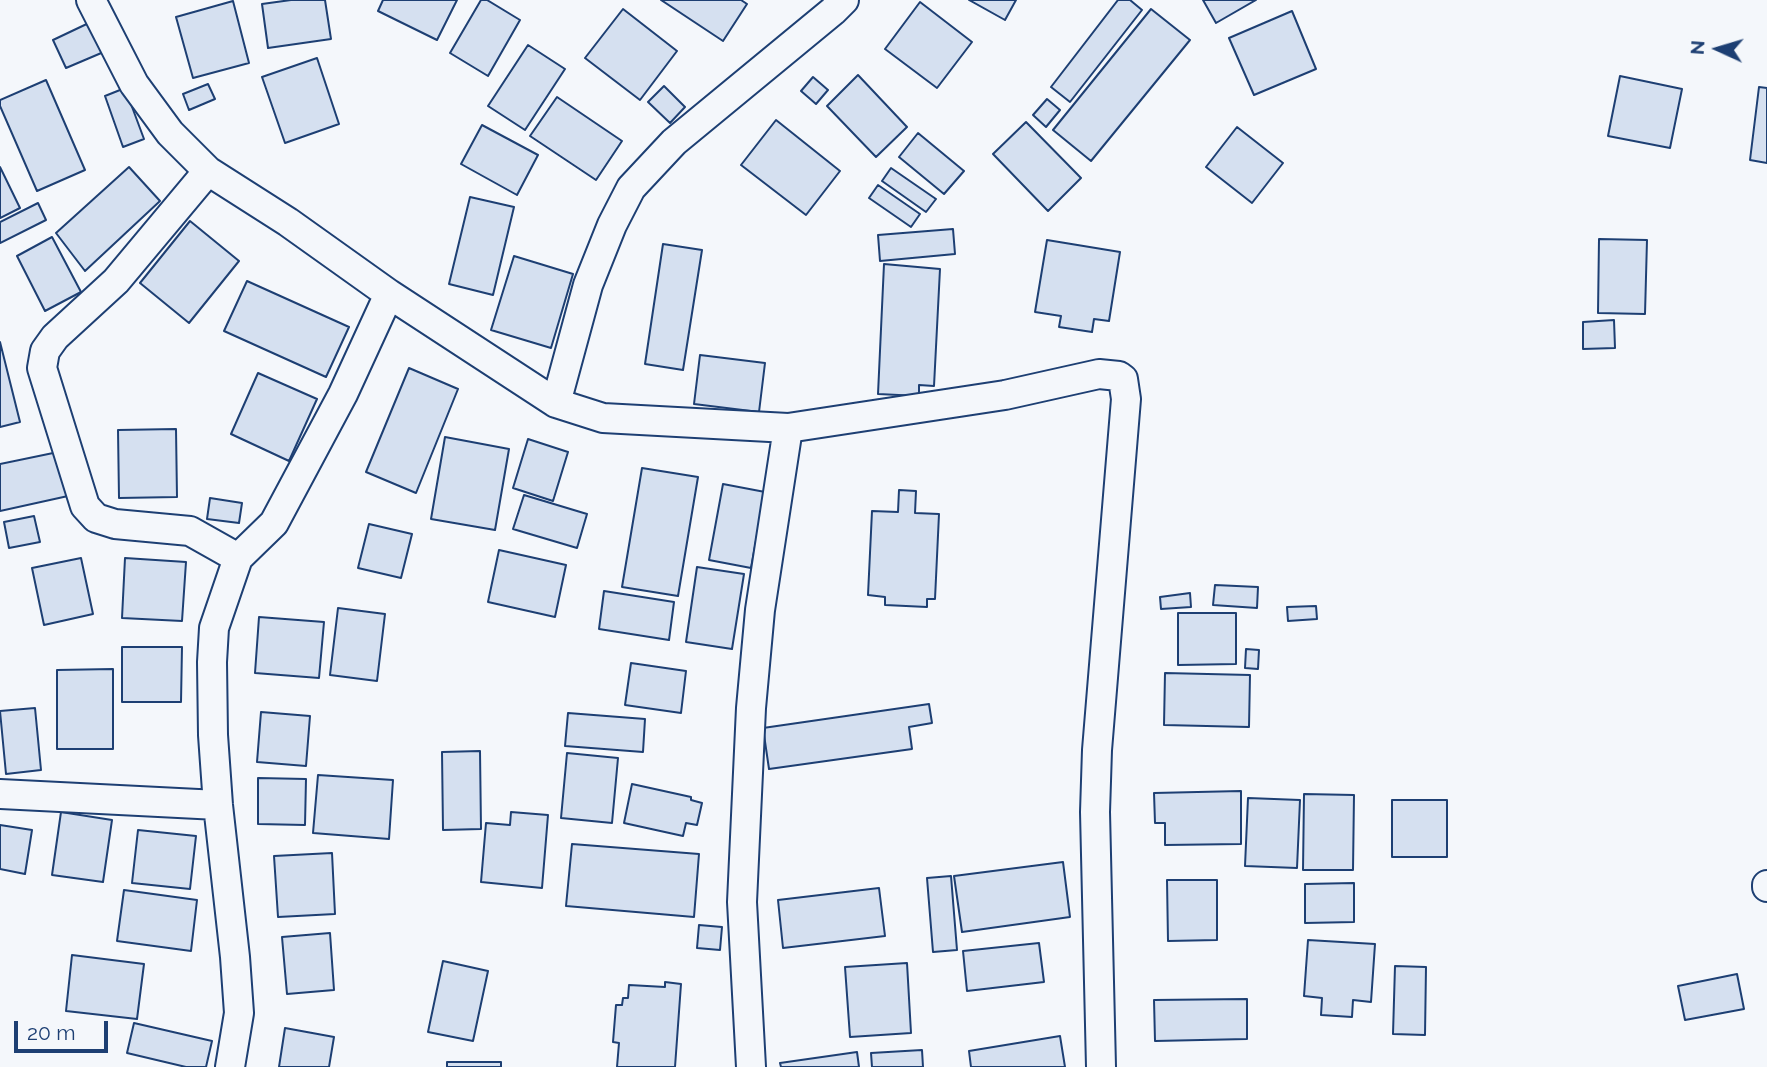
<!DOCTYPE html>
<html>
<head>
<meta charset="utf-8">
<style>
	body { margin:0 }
	#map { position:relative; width:1767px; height:1067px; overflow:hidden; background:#f4f7fb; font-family:Raleway,sans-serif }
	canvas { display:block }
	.north { position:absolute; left:1683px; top:14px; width:70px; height:70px; -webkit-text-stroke:5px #f4f7fb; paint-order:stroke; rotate:274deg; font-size:19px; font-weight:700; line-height:28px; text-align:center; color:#1d3f73 }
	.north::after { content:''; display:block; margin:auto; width:24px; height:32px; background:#1d3f73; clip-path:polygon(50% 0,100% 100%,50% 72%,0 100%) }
	.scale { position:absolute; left:14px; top:1021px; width:94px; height:32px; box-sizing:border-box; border:4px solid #1d3f73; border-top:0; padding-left:9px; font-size:21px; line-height:24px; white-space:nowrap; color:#1d3f73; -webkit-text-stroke:5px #f4f7fb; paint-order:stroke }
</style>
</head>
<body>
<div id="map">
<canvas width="1767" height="1067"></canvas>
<div class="north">N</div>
<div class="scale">20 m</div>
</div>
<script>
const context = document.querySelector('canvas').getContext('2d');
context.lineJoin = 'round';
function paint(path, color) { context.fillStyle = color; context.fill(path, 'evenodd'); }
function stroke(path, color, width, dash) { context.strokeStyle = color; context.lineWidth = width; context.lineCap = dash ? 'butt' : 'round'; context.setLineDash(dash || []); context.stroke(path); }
const building = new Path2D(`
	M 291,0 L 325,0 L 331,39 L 268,48 L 262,4 Z
	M 383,0 L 457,0 L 437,40 L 378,11 Z
	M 481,0 L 487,0 L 520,20 L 488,76 L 450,53 Z
	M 661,0 L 741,0 L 747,4 L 723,41 Z
	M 969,0 L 1016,0 L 1005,20 Z
	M 1118,0 L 1130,0 L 1142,10 L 1070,102 L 1051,87 Z
	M 1203,0 L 1256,0 L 1216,23 Z
	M 233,1 L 249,63 L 193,78 L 176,17 Z
	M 920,2 L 972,42 L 937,88 L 885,49 Z
	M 623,9 L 677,51 L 640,100 L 585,58 Z
	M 1151,9 L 1190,40 L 1091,161 L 1053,130 Z
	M 1292,11 L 1316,69 L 1254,95 L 1229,38 Z
	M 93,21 L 106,51 L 66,68 L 53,40 Z
	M 528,45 L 565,69 L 525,130 L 488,106 Z
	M 317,58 L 339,124 L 285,143 L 262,77 Z
	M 858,75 L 907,127 L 876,157 L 827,106 Z
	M 1620,76 L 1682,89 L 1670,148 L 1608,136 Z
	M 813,77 L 828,90 L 816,104 L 801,91 Z
	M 46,80 L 85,170 L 37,191 L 0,106 L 0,100 Z
	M 208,84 L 215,99 L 189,110 L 183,94 Z
	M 664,86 L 685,107 L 670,123 L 648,102 Z
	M 1759,87 L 1767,88 L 1767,163 L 1750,160 Z
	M 125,88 L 144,139 L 123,147 L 105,96 Z
	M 557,97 L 622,141 L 596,180 L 530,136 Z
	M 1047,99 L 1060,110 L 1046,127 L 1033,115 Z
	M 776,120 L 840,171 L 806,215 L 741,165 Z
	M 1026,122 L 1081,178 L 1048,211 L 993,154 Z
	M 482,125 L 538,155 L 517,195 L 461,164 Z
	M 1237,127 L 1283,163 L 1252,203 L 1206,167 Z
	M 918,133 L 964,171 L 944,194 L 899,157 Z
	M 0,167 L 20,208 L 0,218 Z
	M 129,167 L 160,201 L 85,271 L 56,233 Z
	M 891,168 L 936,199 L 926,212 L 882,181 Z
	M 878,185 L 920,214 L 911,227 L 869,198 Z
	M 470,197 L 514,207 L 493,295 L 449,284 Z
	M 38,203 L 46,220 L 0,243 L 0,222 Z
	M 190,221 L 239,261 L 189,323 L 140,283 Z
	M 953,229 L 955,254 L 880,261 L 878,235 Z
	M 52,237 L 81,292 L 45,311 L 17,256 Z
	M 1599,239 L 1647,240 L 1645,314 L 1598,313 Z
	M 1047,240 L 1120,252 L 1109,321 L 1094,319 L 1092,332 L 1059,327 L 1061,316 L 1035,312 Z
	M 663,244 L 702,250 L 683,370 L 645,364 Z
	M 514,256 L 573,274 L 551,348 L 491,330 Z
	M 884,264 L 940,269 L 934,386 L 919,385 L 919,396 L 878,394 Z
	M 247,281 L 349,327 L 326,377 L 224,331 Z
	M 1614,320 L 1615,348 L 1583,349 L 1583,322 Z
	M 0,342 L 20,422 L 0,427 Z
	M 700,355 L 765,363 L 759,412 L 694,404 Z
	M 409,368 L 458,389 L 416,493 L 366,472 Z
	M 258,373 L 317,399 L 289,461 L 231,434 Z
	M 176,429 L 177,497 L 119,498 L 118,430 Z
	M 445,437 L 509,449 L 495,530 L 431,519 Z
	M 528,439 L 568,452 L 553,501 L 513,488 Z
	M 58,452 L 68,496 L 0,511 L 0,464 Z
	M 642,468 L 698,477 L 678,596 L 622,587 Z
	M 723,484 L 765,492 L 751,568 L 709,560 Z
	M 899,490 L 916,491 L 915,513 L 939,514 L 935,599 L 927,599 L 927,607 L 885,605 L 885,597 L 868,595 L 872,511 L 898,512 Z
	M 524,495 L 587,514 L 577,548 L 513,529 Z
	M 210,498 L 242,503 L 239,523 L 207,519 Z
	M 34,516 L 40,542 L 9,548 L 4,522 Z
	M 369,524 L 412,534 L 401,578 L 358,568 Z
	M 499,550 L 566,565 L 555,617 L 488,602 Z
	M 81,558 L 93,614 L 44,625 L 32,568 Z
	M 125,558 L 186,562 L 182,621 L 122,618 Z
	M 697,567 L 744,574 L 732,649 L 686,642 Z
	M 1215,585 L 1258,587 L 1257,608 L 1213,605 Z
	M 604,591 L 674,602 L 669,640 L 599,629 Z
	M 1190,593 L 1191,607 L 1161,609 L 1160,597 Z
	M 1316,606 L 1317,619 L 1288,621 L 1287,607 Z
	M 338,608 L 385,614 L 377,681 L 330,675 Z
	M 1178,613 L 1236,613 L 1236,664 L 1178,665 Z
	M 259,617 L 324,622 L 319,678 L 255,673 Z
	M 122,647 L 182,647 L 181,702 L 122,702 Z
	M 1246,649 L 1259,650 L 1258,669 L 1245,668 Z
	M 631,663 L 686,671 L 681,713 L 625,705 Z
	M 113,669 L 113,749 L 57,749 L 57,670 Z
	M 1165,673 L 1250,675 L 1249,727 L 1164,725 Z
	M 929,704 L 932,723 L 909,727 L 912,749 L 769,769 L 763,728 Z
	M 35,708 L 41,770 L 6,774 L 0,711 Z
	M 261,712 L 310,716 L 306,766 L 257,762 Z
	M 568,713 L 645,719 L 643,752 L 565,746 Z
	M 480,751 L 481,829 L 443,830 L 442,752 Z
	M 567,753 L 618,758 L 612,823 L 561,818 Z
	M 318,775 L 393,780 L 389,839 L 313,833 Z
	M 258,778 L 306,779 L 305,825 L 258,824 Z
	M 632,784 L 691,797 L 691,800 L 702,803 L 697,825 L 686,823 L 683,836 L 624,823 Z
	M 1241,791 L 1241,844 L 1165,845 L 1165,823 L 1155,823 L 1154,793 Z
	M 1304,794 L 1354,795 L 1353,870 L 1303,870 Z
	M 1248,798 L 1300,800 L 1297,868 L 1245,866 Z
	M 1392,800 L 1447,800 L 1447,857 L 1392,857 Z
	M 61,812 L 112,820 L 103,882 L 52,875 Z
	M 511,812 L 548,815 L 542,888 L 481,882 L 486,823 L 510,825 Z
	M 0,825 L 32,830 L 25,874 L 0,869 Z
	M 138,830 L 196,836 L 190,889 L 132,883 Z
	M 572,844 L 699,854 L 694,917 L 566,906 Z
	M 332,853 L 335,914 L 278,917 L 274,856 Z
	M 1063,862 L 1070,917 L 962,932 L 954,876 Z
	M 951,876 L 957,950 L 933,952 L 927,878 Z
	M 1167,880 L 1217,880 L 1217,940 L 1168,941 Z
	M 1354,883 L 1354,922 L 1305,923 L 1305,884 Z
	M 879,888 L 885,936 L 783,948 L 778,900 Z
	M 124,890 L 197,900 L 191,951 L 117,941 Z
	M 699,925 L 722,927 L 720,950 L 697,948 Z
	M 330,933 L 334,990 L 287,994 L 282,937 Z
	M 1308,940 L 1375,944 L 1371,1002 L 1353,1000 L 1352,1017 L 1321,1015 L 1322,998 L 1304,996 Z
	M 1039,943 L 1044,982 L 967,991 L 963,951 Z
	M 72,955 L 144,964 L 137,1019 L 66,1011 Z
	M 443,961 L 488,971 L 473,1041 L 428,1032 Z
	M 907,963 L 911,1033 L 850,1037 L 845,967 Z
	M 1395,966 L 1426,967 L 1425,1035 L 1393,1034 Z
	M 1737,974 L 1744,1009 L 1685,1020 L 1678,986 Z
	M 665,982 L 681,984 L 675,1067 L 617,1067 L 619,1043 L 613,1042 L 616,1005 L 622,1005 L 623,998 L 628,998 L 629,985 L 665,987 Z
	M 1247,999 L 1247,1039 L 1155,1041 L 1154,1000 Z
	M 134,1023 L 212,1041 L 206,1067 L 186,1067 L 127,1053 Z
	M 285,1028 L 334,1037 L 329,1067 L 279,1067 Z
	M 1060,1036 L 1065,1067 L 971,1067 L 969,1051 Z
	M 922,1050 L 923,1067 L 872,1067 L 871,1053 Z
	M 857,1052 L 859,1067 L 781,1067 L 780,1063 Z
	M 447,1062 L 501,1062 L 501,1067 L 447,1067 Z`);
const minor = new Path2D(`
	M 91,0 L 134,84 L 170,133 L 208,171 L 288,222 L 389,294 L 343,394 L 274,523 L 238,558 L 214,628 L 212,662 L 213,735 L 218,805 L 235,957 L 239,1013 L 230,1067
	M 208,171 L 116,281 L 55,337 L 45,351 L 42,368 L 85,506 L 96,518 L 115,524 L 190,531 L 238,558
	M 389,294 L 556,403 L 603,418 L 788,428 L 1005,395 L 1099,374 L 1119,376 L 1123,379 L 1126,399 L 1097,750 L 1095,812 L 1101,1067
	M 556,403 L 588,285 L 612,225 L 631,188 L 674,142 L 833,11 L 844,0
	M 0,794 L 218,805
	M 1767,885 L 1767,887
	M 751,1067 L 742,902 L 751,708 L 760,610 L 788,428`);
paint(building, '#d5e0f0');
stroke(building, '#1d3f73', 2);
stroke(minor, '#1d3f73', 32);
stroke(minor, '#f4f7fb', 28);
</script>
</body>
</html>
